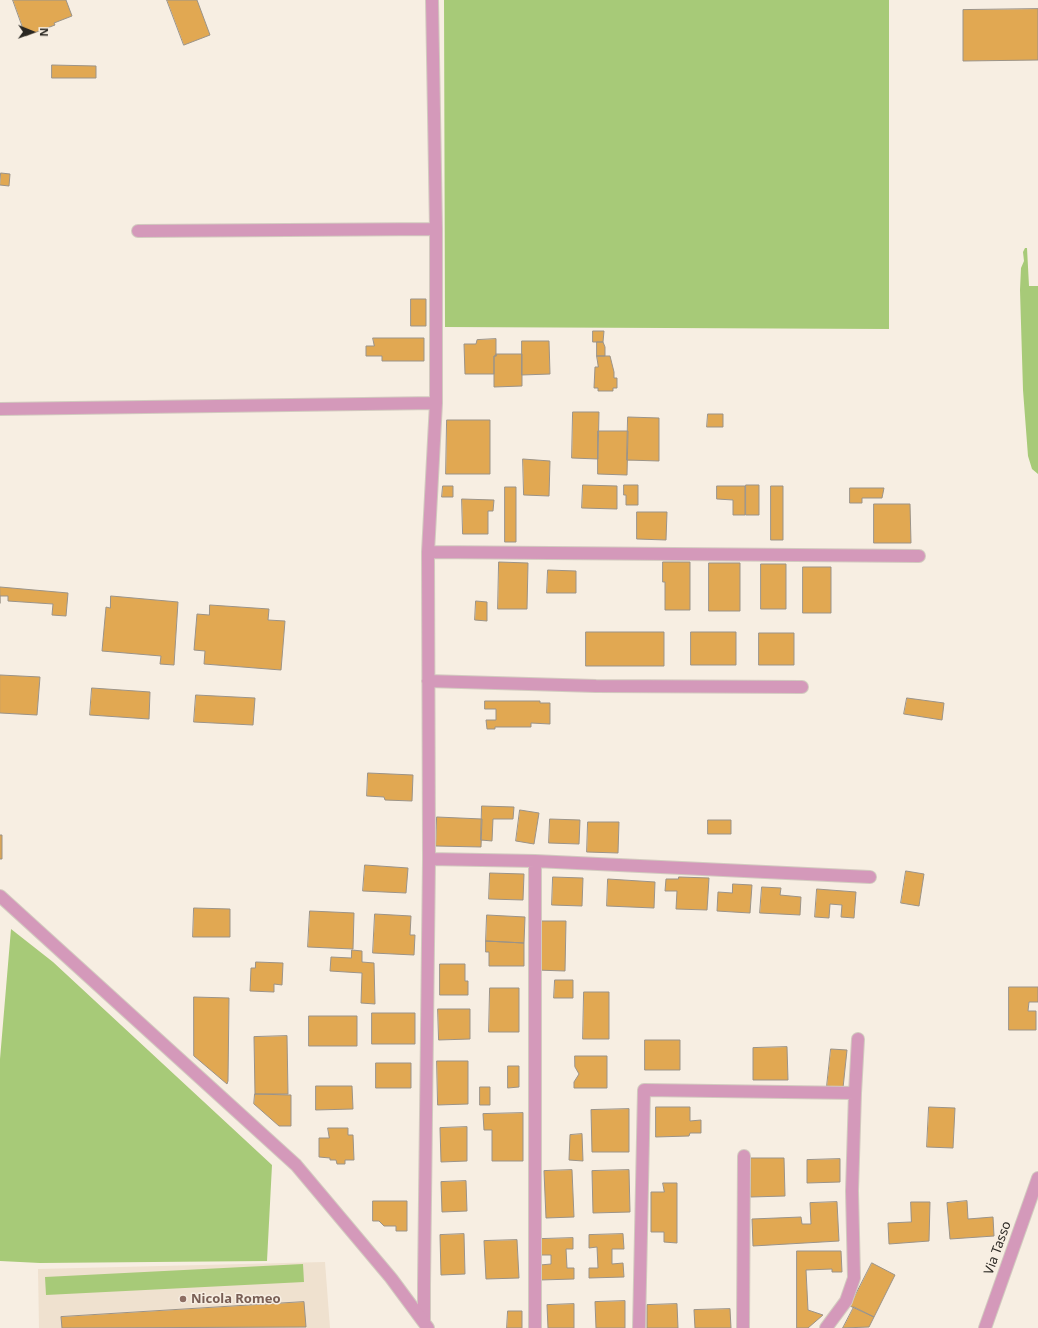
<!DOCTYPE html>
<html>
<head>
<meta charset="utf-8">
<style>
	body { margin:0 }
	#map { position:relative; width:1038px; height:1328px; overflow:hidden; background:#f7eee2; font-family:"Noto Sans",sans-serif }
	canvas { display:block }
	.north { position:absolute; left:12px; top:12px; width:40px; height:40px; -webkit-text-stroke:3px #f7eee2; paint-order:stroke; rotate:91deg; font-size:11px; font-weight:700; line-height:16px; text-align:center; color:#2a2722 }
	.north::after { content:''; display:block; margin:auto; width:14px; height:18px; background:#2a2722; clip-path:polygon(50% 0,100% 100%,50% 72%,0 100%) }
</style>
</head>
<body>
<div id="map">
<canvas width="1038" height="1328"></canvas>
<div class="north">N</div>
</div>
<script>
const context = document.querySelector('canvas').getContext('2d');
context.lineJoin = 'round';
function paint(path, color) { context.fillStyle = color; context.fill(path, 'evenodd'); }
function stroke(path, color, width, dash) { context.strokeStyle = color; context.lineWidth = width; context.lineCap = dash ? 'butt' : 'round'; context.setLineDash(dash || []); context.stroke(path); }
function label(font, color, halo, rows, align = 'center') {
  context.font = font + ' "Noto Sans",sans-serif'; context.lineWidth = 3; context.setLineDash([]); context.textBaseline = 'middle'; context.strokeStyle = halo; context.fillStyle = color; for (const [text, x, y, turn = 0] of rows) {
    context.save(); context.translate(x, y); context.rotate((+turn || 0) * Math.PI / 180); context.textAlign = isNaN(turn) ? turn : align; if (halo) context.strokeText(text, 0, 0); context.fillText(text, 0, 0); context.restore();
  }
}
const built = new Path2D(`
	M 325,1262 L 330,1328 L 39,1328 L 38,1269 Z`);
const green = new Path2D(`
	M 444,0 L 889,0 L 889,329 L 445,327 Z
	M 1025,248 L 1027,248 L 1029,286 L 1038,286 L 1038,474 L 1032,469 L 1028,456 L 1023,390 L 1020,290 L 1021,268 L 1024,261 L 1023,252 Z
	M 11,929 L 53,962 L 272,1165 L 267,1261 L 40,1263 L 0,1261 L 0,1059 Z
	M 303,1264 L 304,1282 L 46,1295 L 45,1277 Z`);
const building = new Path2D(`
	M 13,0 L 66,0 L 72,16 L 54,23 L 55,25 L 26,36 Z
	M 167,0 L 197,0 L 210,35 L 184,45 Z
	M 1038,9 L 1038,60 L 963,61 L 963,10 Z
	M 52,65 L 96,66 L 96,78 L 52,78 Z
	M 1,173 L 10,174 L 9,186 L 0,185 Z
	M 411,299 L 426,299 L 426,326 L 411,326 Z
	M 593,331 L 604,331 L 603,342 L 593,342 Z
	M 373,338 L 424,338 L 424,361 L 382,361 L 382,356 L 366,356 L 366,346 L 374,346 Z
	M 496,339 L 496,356 L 494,356 L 494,374 L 465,374 L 464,344 L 476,344 L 477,340 Z
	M 522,341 L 549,341 L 550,374 L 522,375 Z
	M 597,342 L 603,342 L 605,347 L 605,356 L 597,356 Z
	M 496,354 L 522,354 L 522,386 L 494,387 L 494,356 L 496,356 Z
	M 597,356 L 610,356 L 614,372 L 614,378 L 617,378 L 617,388 L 613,388 L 613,391 L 598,391 L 598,388 L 594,388 L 595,367 L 598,367 Z
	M 573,412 L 599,412 L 598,459 L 572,458 Z
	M 708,414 L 723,414 L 723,427 L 707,427 Z
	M 628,417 L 659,418 L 659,461 L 627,460 Z
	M 447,420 L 490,420 L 490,474 L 446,474 Z
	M 598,431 L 628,431 L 627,475 L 598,474 Z
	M 523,459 L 550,461 L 549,496 L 524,495 Z
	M 583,485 L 617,486 L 617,509 L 582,508 Z
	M 624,485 L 638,485 L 638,505 L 626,505 L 626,495 L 624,495 Z
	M 746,485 L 759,485 L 759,515 L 746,515 Z
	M 443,486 L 453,486 L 453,497 L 442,497 Z
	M 717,486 L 745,486 L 745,515 L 733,515 L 733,500 L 717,499 Z
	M 771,486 L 783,486 L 783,540 L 771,540 Z
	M 505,487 L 516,487 L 516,542 L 505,542 Z
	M 850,488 L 884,488 L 882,498 L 862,498 L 862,503 L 850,503 Z
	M 462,499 L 494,500 L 493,511 L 488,511 L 488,534 L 463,534 Z
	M 874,504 L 910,504 L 911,543 L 874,543 Z
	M 637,512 L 667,512 L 666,540 L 637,539 Z
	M 499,562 L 528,563 L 527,609 L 498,609 Z
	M 663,562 L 690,562 L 690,610 L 665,610 L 665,582 L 663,582 Z
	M 709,563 L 740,563 L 740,611 L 709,611 Z
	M 761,564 L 786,564 L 786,609 L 761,609 Z
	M 803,567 L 831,567 L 831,613 L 803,613 Z
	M 548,570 L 576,571 L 576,593 L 547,593 Z
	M 0,587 L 68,593 L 66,616 L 52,615 L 53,604 L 8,601 L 8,596 L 0,596 L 0,603 Z
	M 111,596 L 178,602 L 174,665 L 160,664 L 161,656 L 102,651 L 106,607 L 110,608 Z
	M 476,601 L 487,602 L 487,621 L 475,620 Z
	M 210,605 L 269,609 L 268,620 L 285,621 L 281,670 L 204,664 L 205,651 L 194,650 L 197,614 L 209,615 Z
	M 586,632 L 664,632 L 664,666 L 586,666 Z
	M 691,632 L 736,632 L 736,665 L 691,665 Z
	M 759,633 L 794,633 L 794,665 L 759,665 Z
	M 0,675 L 40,677 L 37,715 L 0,713 Z
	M 92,688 L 150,692 L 149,719 L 90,715 Z
	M 196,695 L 255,698 L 253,725 L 194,722 Z
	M 907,698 L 944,703 L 942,720 L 904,714 Z
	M 485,701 L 540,701 L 540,703 L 550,703 L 550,724 L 531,723 L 531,727 L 495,727 L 495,729 L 487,729 L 486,720 L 496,720 L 496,709 L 485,709 Z
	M 368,773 L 413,775 L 412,801 L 385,800 L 384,797 L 367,796 Z
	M 482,806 L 514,807 L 513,819 L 493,819 L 492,841 L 481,840 Z
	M 520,810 L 539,813 L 534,844 L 516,841 Z
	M 437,817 L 482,819 L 481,847 L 436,846 Z
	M 550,819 L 580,820 L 579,844 L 549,843 Z
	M 708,820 L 731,820 L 731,834 L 708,834 Z
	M 588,822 L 619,822 L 618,853 L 587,852 Z
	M 0,835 L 2,835 L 2,859 L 0,859 Z
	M 365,865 L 408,868 L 406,893 L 363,891 Z
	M 906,871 L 924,874 L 919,906 L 901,903 Z
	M 490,873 L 524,874 L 523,900 L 489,899 Z
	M 553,877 L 583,878 L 582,906 L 552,905 Z
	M 679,877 L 709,878 L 707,910 L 676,909 L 677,891 L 665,891 L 666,879 L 678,879 Z
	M 608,879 L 655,882 L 654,908 L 607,906 Z
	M 733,884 L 752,885 L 750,913 L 717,911 L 718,892 L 732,893 Z
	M 762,887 L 781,888 L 780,895 L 801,897 L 800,915 L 760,913 Z
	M 817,889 L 856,892 L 854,918 L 841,917 L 842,905 L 830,904 L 829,918 L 815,917 Z
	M 194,908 L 230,909 L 230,937 L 193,937 Z
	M 310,911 L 354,913 L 353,949 L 308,947 Z
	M 375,914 L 411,916 L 410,935 L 415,935 L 414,955 L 373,953 Z
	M 487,915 L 525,917 L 524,943 L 486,941 Z
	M 536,921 L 566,921 L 565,971 L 536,970 Z
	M 486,941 L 524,943 L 524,966 L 489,966 L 489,952 L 486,952 Z
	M 352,950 L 362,951 L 362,962 L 374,963 L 375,1004 L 361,1003 L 362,973 L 330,971 L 331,957 L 351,958 Z
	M 256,962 L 283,963 L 282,985 L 274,984 L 274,992 L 250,991 L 251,968 L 255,968 Z
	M 440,964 L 465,964 L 465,981 L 468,981 L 468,995 L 440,995 Z
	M 555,980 L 573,980 L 573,998 L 554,998 Z
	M 1009,987 L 1038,987 L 1038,1002 L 1029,1002 L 1028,1011 L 1036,1011 L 1036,1030 L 1009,1030 Z
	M 490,988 L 519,988 L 519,1032 L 489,1032 Z
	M 584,992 L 609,992 L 609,1039 L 583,1039 Z
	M 194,997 L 229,998 L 228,1081 L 227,1084 L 194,1056 Z
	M 438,1009 L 470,1009 L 470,1039 L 439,1040 Z
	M 372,1013 L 415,1013 L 415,1044 L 372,1044 Z
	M 309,1016 L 357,1016 L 357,1046 L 309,1046 Z
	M 287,1036 L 288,1094 L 255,1094 L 254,1037 Z
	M 645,1040 L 680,1040 L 680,1070 L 645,1070 Z
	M 787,1047 L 788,1080 L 753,1080 L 753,1048 Z
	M 831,1049 L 847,1050 L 843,1088 L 827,1086 Z
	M 575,1056 L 607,1056 L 607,1088 L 574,1088 L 574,1082 L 579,1074 L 575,1067 Z
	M 437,1061 L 468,1061 L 468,1104 L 438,1105 Z
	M 376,1063 L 411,1063 L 411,1088 L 376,1088 Z
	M 508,1066 L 519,1066 L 519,1087 L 508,1088 Z
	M 316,1086 L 352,1086 L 353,1109 L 316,1110 Z
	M 480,1087 L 490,1087 L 490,1105 L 480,1105 Z
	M 255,1094 L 291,1095 L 291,1126 L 279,1126 L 254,1104 Z
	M 656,1107 L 690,1107 L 690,1121 L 701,1120 L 701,1133 L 690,1133 L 689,1136 L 656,1137 Z
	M 929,1107 L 955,1108 L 953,1148 L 927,1147 Z
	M 629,1109 L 629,1152 L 592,1152 L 591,1110 Z
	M 523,1113 L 523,1161 L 492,1161 L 492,1130 L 484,1130 L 483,1114 Z
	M 467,1127 L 467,1161 L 441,1162 L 440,1128 Z
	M 328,1128 L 348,1128 L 348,1135 L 353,1135 L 354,1160 L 345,1160 L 345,1164 L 337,1164 L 336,1160 L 330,1160 L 330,1158 L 319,1157 L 319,1138 L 329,1138 Z
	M 582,1134 L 583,1161 L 569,1160 L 570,1135 Z
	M 751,1158 L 784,1158 L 785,1196 L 751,1197 Z
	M 840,1159 L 840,1182 L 807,1183 L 807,1160 Z
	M 572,1170 L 574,1217 L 546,1218 L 544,1171 Z
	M 629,1170 L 630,1212 L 593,1213 L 592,1171 Z
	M 466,1181 L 467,1211 L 442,1212 L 441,1182 Z
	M 663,1183 L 677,1183 L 677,1243 L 664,1242 L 664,1232 L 651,1232 L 651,1192 L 664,1192 Z
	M 373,1201 L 407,1201 L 407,1231 L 396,1231 L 396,1226 L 384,1226 L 379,1221 L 373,1221 Z
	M 967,1201 L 968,1219 L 993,1217 L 994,1236 L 950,1239 L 947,1203 Z
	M 837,1202 L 839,1241 L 753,1246 L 752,1219 L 801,1217 L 802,1224 L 811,1224 L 810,1203 Z
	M 911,1202 L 930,1202 L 929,1241 L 889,1244 L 888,1223 L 911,1222 Z
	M 464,1234 L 465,1274 L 441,1275 L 440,1235 Z
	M 623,1234 L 624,1249 L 612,1249 L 612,1264 L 623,1263 L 624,1277 L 589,1278 L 589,1268 L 598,1268 L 597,1247 L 589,1248 L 589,1235 Z
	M 573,1238 L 573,1249 L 566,1249 L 567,1268 L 574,1268 L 574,1279 L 540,1280 L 540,1265 L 551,1264 L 551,1255 L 541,1255 L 541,1239 Z
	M 517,1240 L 519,1278 L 486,1279 L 484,1241 Z
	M 797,1251 L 841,1251 L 842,1272 L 832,1272 L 832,1269 L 806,1270 L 808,1310 L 823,1315 L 808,1328 L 797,1328 Z
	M 872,1263 L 895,1275 L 874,1317 L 850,1306 Z
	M 625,1301 L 625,1328 L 596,1328 L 595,1302 Z
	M 304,1302 L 306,1327 L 62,1328 L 61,1317 Z
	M 574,1304 L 574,1328 L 548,1328 L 547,1305 Z
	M 677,1304 L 678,1328 L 647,1328 L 647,1305 Z
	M 854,1307 L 874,1317 L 869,1327 L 843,1328 Z
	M 730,1309 L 731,1328 L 695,1328 L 694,1310 Z
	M 508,1311 L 522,1311 L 522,1328 L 507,1328 Z`);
const minor = new Path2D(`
	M 138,231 L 436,229
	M 0,409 L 436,403
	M 428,552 L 919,556
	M 428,681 L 596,686 L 802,687
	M 429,859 L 535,861 L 870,877
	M 535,861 L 535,1328
	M 424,1321 L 424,1285 L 429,859 L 428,552 L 436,403 L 436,229 L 432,0
	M 639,1328 L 644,1090 L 855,1093
	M 743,1328 L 744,1156
	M 826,1328 L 846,1301 L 854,1278 L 852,1191 L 855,1093 L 858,1039
	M 985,1328 L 1038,1178`);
const tertiary = new Path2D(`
	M 0,896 L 296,1165 L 391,1278 L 428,1328`);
const markers = [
	[183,1299,4,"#8d6e63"]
];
const streetNames = [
	["Via Tasso",998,1248,-70]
];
const educationNames = [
	["Nicola Romeo",191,1299]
];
paint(built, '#efe1cf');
paint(green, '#a7ca78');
paint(building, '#e1a852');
stroke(building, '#9b9388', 1);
stroke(minor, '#d2cabf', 14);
stroke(tertiary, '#d2cabf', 14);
stroke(minor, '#d499ba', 12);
stroke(tertiary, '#d499ba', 12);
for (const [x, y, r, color] of markers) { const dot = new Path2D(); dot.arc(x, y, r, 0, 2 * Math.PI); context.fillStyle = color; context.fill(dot); stroke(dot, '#f7eee2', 1.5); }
label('13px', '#2a2722', '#f7eee2', streetNames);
label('bold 13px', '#785e54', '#f7eee2', educationNames, 'left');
</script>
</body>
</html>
